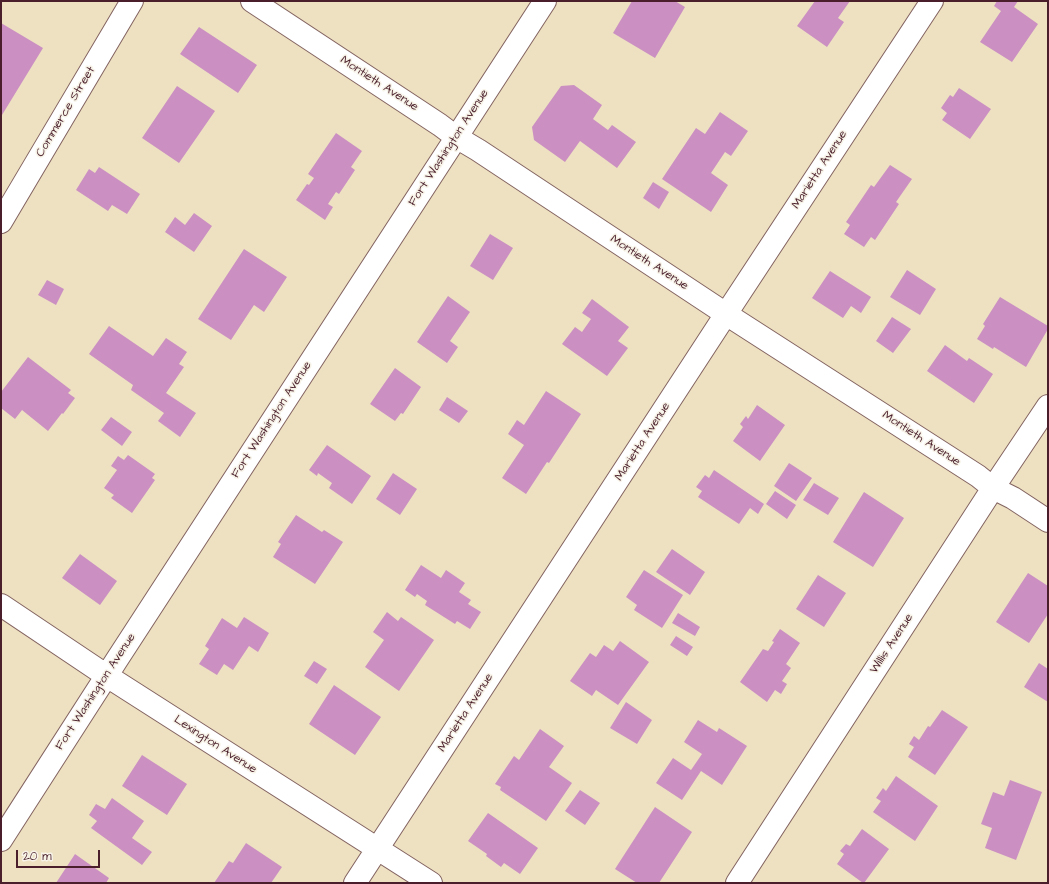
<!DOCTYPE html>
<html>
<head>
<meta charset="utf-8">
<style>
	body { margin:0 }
	#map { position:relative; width:1049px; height:884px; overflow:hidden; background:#ede1c2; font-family:"Architects Daughter",sans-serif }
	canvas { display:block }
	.frame { position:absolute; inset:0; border:2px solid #4a1f2b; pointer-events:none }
	.scale { position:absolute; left:16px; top:850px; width:84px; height:18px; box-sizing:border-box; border:2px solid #4a1f2b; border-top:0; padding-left:5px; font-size:12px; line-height:14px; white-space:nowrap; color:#4a1f2b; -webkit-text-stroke:3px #f7f3e8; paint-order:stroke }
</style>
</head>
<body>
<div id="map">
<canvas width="1049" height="884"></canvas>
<div class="frame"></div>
<div class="scale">20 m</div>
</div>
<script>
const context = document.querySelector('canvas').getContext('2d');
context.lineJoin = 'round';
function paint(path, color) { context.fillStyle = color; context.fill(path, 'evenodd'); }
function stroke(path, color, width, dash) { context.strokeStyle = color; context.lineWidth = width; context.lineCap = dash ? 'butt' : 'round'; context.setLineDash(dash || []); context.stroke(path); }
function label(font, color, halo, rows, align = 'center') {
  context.font = font + ' "Architects Daughter",sans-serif'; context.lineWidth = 3; context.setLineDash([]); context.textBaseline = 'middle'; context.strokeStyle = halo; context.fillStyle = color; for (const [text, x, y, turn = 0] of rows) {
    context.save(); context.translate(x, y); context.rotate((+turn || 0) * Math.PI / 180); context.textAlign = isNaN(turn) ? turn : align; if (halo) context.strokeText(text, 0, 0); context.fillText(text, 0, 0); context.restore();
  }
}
const building = new Path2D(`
	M 632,1 L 675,1 L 685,7 L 655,58 L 613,33 Z
	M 815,1 L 850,1 L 838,18 L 844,22 L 827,47 L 797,26 Z
	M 997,1 L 1018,1 L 1014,7 L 1038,24 L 1012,62 L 980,42 L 1001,11 L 994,6 Z
	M 1,23 L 43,48 L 2,115 L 1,114 Z
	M 199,27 L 257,65 L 238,93 L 180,54 Z
	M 574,85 L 602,105 L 593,119 L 608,130 L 612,125 L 636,142 L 617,168 L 580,141 L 565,162 L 534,140 L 532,127 L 561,86 Z
	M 177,86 L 215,111 L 179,163 L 142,138 Z
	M 959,88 L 991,109 L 970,139 L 942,120 L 947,113 L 941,108 L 950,95 L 953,97 Z
	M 720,112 L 748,131 L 731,156 L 725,152 L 711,173 L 728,185 L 711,212 L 662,179 L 696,128 L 705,134 Z
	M 336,133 L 362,151 L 351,167 L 355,170 L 339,194 L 336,192 L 328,204 L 333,207 L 325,220 L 296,200 L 307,184 L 309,185 L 314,178 L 308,174 Z
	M 890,165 L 912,179 L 896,202 L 899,204 L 875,240 L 871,237 L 864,247 L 844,234 L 850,225 L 846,222 L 871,185 L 874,187 Z
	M 99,167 L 140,194 L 127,214 L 112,205 L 108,211 L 76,190 L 89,169 L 95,173 Z
	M 653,182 L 669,192 L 659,209 L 643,198 Z
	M 194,213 L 212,226 L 194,252 L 165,232 L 175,217 L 185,225 Z
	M 490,234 L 513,248 L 493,280 L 470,266 Z
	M 244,249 L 287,277 L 264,312 L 254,305 L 231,340 L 198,319 Z
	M 907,270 L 936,289 L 920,315 L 890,297 Z
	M 830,271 L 871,297 L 861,313 L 851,306 L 843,318 L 812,298 Z
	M 47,280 L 64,289 L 56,305 L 38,295 Z
	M 448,296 L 470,312 L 450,341 L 458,347 L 447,363 L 417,342 Z
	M 1000,297 L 1048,326 L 1048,329 L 1026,367 L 994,347 L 993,349 L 977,339 L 985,326 L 983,324 Z
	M 592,299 L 629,327 L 618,341 L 628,348 L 607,376 L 562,344 L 575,327 L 582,332 L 591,319 L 582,313 Z
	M 892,317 L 911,329 L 893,353 L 876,341 Z
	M 109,326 L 153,356 L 166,338 L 187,352 L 179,364 L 184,367 L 166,393 L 196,413 L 180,437 L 158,421 L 164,413 L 131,390 L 133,385 L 89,354 Z
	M 945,345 L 967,361 L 969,358 L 993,374 L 974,403 L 927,371 Z
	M 28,357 L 71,390 L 68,393 L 75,398 L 63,414 L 62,413 L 48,431 L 22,410 L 15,419 L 1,408 L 1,392 Z
	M 395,368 L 421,387 L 403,414 L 401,413 L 395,421 L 370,404 Z
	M 546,391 L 581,414 L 549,463 L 547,462 L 526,494 L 502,478 L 524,445 L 508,434 L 517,420 L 524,425 Z
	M 447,397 L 468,411 L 459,423 L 439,410 Z
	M 757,405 L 785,425 L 760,461 L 733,441 L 743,427 L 740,424 L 746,416 L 748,419 Z
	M 111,417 L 132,432 L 122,446 L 101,430 Z
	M 327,445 L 371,476 L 352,504 L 329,488 L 332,483 L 318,473 L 317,476 L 309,470 Z
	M 128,455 L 155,474 L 152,478 L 155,480 L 132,513 L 111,498 L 114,495 L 104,488 L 117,470 L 111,466 L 118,456 L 124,460 Z
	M 789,463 L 812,478 L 796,501 L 774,486 Z
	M 714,470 L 764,504 L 758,514 L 750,508 L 739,524 L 698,497 L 702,491 L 696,487 L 705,475 L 709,478 Z
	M 393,473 L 417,489 L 400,515 L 376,499 Z
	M 814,483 L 839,498 L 828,515 L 803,500 Z
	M 775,491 L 796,505 L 787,519 L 766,504 Z
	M 864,492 L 904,518 L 873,567 L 833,542 Z
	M 296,515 L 322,532 L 324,530 L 343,542 L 315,584 L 273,557 L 281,544 L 278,542 Z
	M 672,549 L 705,572 L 690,595 L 656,572 Z
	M 80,554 L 117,581 L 100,605 L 62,578 Z
	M 421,565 L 441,578 L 446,570 L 465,583 L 459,592 L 471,600 L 468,604 L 481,612 L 470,629 L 457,621 L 455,624 L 425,605 L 427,601 L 417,594 L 415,597 L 405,590 Z
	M 644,570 L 683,595 L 662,628 L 634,610 L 637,605 L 626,597 Z
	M 1028,573 L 1048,586 L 1048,614 L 1029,643 L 996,622 Z
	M 818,575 L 846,593 L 824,627 L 796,609 Z
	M 387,612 L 398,621 L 401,617 L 434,640 L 399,691 L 365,667 L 384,640 L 373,632 Z
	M 678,613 L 700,627 L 695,636 L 672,623 Z
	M 244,617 L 269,633 L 258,652 L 249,646 L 233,670 L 224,664 L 217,675 L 199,664 L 209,649 L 205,646 L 222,618 L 237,628 Z
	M 780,629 L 800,643 L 786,664 L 791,668 L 782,681 L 787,684 L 781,694 L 775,690 L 767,702 L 740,682 L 763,649 L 768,651 L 774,642 L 772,641 Z
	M 676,636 L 693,647 L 687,656 L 670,645 Z
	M 620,641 L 649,662 L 618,705 L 596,690 L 592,696 L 570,681 L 590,653 L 596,657 L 604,645 L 613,651 Z
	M 314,661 L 327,669 L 317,684 L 304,676 Z
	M 1039,663 L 1048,669 L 1048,702 L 1024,687 Z
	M 334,685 L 381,717 L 355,755 L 309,724 Z
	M 626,702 L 652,720 L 637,744 L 610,728 Z
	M 942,710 L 968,727 L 935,775 L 908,757 L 914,747 L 909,744 L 914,736 L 919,740 L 928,726 L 930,727 Z
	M 698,720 L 717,732 L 719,728 L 747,746 L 722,785 L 701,771 L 682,800 L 656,783 L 673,758 L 691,770 L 702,754 L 684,742 Z
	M 540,729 L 564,746 L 549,767 L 572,783 L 546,821 L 500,790 L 501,787 L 495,784 L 514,756 L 519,760 Z
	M 142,755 L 187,784 L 167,815 L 122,786 Z
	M 896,776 L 938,806 L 915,841 L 873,812 L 881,801 L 876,798 L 883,788 L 886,791 Z
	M 1010,780 L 1042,792 L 1016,860 L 985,848 L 992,828 L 981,824 L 993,792 L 1004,796 Z
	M 580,790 L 600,803 L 585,825 L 565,811 Z
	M 112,798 L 144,821 L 132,838 L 152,852 L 142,865 L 91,828 L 97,821 L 89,815 L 96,804 L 105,809 Z
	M 655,807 L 692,832 L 659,883 L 637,883 L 615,869 Z
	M 488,813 L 538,848 L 520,874 L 504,863 L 501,867 L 486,856 L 487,854 L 468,841 Z
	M 862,829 L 889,849 L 864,883 L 863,883 L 837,864 L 844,854 L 840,851 L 846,844 L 850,846 Z
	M 246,843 L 282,867 L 271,883 L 214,883 L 229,861 L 233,863 Z
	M 75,854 L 109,878 L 106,883 L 56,883 Z`);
const minor = new Path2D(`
	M 252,1 L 440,125 L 456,137 L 478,150 L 726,314 L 978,476 L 993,488 L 1013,498 L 1048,521
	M 1,605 L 107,676 L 431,883
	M 1,840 L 118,658 L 545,1
	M 355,883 L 726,314 L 932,1
	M 737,883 L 993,488 L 1048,406`);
const tertiary = new Path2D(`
	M 1,222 L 132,1`);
const streetNames = [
	["Montieth Avenue",379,84,33],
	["Commerce Street",66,112,-59],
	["Fort Washington Avenue",449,148,-57],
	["Marietta Avenue",820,170,-57],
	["Montieth Avenue",649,263,33],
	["Fort Washington Avenue",272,420,-57],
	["Montieth Avenue",921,439,33],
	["Marietta Avenue",643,442,-57],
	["Willis Avenue",892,644,-57],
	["Fort Washington Avenue",96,692,-57],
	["Marietta Avenue",466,713,-57],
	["Lexington Avenue",215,745,33]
];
paint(building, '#cb90c1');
stroke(minor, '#836360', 24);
stroke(tertiary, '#836360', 24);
stroke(minor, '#fff', 22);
stroke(tertiary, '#fff', 22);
label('12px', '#4a1f2b', '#f7f3e8', streetNames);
</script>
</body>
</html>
